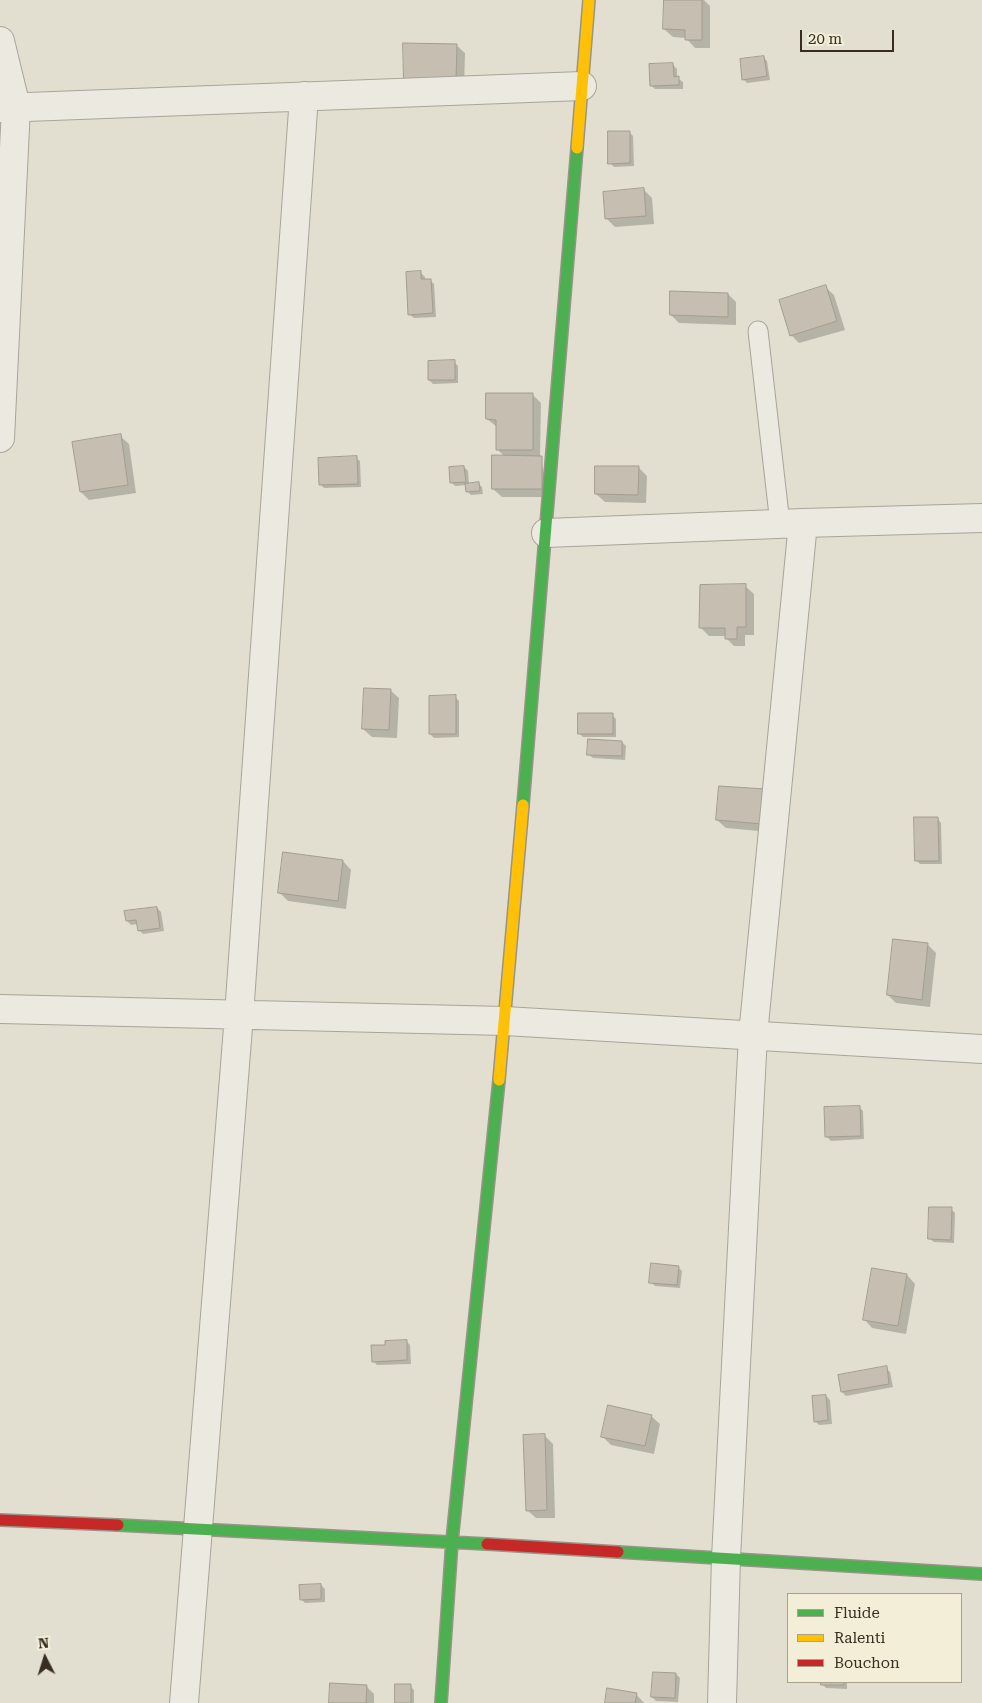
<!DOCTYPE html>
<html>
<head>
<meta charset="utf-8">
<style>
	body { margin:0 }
	#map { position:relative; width:982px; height:1703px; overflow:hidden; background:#e3dfd0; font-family:"Roboto Serif",serif }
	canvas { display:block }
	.legend { position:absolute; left:787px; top:1593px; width:175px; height:90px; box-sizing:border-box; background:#f3eed7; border:1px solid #a8a18e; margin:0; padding:6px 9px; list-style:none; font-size:15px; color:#372e21 }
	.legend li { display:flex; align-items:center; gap:10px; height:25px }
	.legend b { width:25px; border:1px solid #a8a18e }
	.north { position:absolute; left:20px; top:1633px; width:50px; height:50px; -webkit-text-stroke:4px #f3eed7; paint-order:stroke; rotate:355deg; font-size:14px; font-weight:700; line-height:20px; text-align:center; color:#372e21 }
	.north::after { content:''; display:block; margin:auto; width:18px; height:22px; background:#372e21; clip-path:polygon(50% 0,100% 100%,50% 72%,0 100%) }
	.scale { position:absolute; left:800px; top:30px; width:94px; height:22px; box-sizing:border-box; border:2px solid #372e21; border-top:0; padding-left:6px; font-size:15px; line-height:18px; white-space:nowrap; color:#372e21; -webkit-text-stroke:4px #f3eed7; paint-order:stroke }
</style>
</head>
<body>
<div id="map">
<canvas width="982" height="1703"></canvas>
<ul class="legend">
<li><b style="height:6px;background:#4caf50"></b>Fluide</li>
<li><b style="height:6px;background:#ffc107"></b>Ralenti</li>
<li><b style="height:6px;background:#c62828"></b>Bouchon</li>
</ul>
<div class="north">N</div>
<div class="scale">20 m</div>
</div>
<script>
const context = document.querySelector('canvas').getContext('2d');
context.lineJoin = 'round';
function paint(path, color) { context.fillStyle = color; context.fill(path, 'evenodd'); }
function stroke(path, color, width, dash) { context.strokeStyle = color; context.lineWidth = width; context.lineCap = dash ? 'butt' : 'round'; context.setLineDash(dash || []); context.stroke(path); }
const shadow = new Path2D(`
	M 665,0 L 704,0 L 710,6 L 710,48 L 695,48 L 686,38 L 673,37 L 664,29 Z
	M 456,45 L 465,53 L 464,89 L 405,80 Z
	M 763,57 L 767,61 L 770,80 L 747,83 L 743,79 Z
	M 673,65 L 677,69 L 677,78 L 683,82 L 683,89 L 655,89 L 651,85 Z
	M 629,132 L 633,136 L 634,166 L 614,167 L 610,163 Z
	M 644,190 L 652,198 L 654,224 L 615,227 L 606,218 Z
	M 421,273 L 425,277 L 425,280 L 430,280 L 434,284 L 436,317 L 414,318 L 410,315 Z
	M 825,287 L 834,295 L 845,330 L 799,343 L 791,335 Z
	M 728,294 L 736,302 L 736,325 L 679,323 L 671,315 Z
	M 454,362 L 458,366 L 458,383 L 433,384 L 429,380 Z
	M 532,394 L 541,403 L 540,457 L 550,497 L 502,497 L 493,489 L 505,457 L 497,449 L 497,427 L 487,419 Z
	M 120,436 L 129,444 L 136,493 L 89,500 L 81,492 Z
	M 356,458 L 360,461 L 361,487 L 324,488 L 320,484 Z
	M 464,467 L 468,471 L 469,484 L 478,483 L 482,487 L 483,494 L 471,495 L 467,491 L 467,485 L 455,486 L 451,482 Z
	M 639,468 L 647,476 L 646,503 L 605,502 L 596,494 Z
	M 745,586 L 754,594 L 754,635 L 745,635 L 745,646 L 734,646 L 726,638 L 726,636 L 709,636 L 701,628 Z
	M 390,690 L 399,698 L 397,738 L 372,737 L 363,729 Z
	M 455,697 L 459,701 L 459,737 L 434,738 L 430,734 Z
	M 612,715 L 616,719 L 616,737 L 583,737 L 579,733 Z
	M 622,742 L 626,746 L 625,760 L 593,758 L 589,755 Z
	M 720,788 L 770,832 L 726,828 L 717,820 Z
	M 938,819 L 941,823 L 942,864 L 920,864 L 916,860 Z
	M 343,861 L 351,870 L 346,909 L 288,901 L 279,892 Z
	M 157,908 L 161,912 L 164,931 L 143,934 L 139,930 L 138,924 L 131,925 L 127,921 Z
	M 928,945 L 936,953 L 930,1007 L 896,1003 L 888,995 Z
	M 859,1107 L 863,1111 L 864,1139 L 831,1141 L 827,1137 Z
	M 951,1209 L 955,1213 L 954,1243 L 934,1242 L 930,1239 Z
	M 678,1267 L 682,1271 L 680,1288 L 655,1286 L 651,1282 Z
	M 873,1269 L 907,1275 L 915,1284 L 906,1334 L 872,1328 L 864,1319 Z
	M 406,1341 L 410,1345 L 411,1364 L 377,1365 L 373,1361 L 386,1347 Z
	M 886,1368 L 890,1372 L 893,1387 L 846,1396 L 842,1392 Z
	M 826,1396 L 830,1400 L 832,1424 L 819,1425 L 815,1421 Z
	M 651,1416 L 660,1424 L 654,1454 L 611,1445 L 602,1436 Z
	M 544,1435 L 553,1444 L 555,1518 L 536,1518 L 527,1510 Z
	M 321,1585 L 325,1589 L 325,1602 L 305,1603 L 301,1599 Z
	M 676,1674 L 680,1678 L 678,1702 L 656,1701 L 652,1697 Z
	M 822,1682 L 847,1682 L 847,1689 L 826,1688 L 822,1684 Z
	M 366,1686 L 374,1694 L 374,1703 L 330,1703 Z
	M 410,1686 L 414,1690 L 414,1703 L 397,1703 Z
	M 636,1694 L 644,1703 L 606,1703 Z`);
const building = new Path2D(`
	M 664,0 L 702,0 L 702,40 L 685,40 L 685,30 L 663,29 Z
	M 403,43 L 457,44 L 456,81 L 404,81 Z
	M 764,56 L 767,76 L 742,80 L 740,59 Z
	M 673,63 L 674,77 L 679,76 L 679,85 L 650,86 L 649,64 Z
	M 608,131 L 630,131 L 630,163 L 608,164 Z
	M 644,188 L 646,216 L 605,219 L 603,192 Z
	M 421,271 L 421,279 L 431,279 L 433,313 L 408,315 L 406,272 Z
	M 826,285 L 837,321 L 790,336 L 779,300 Z
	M 670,291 L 728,293 L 728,317 L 670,315 Z
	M 455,360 L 455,380 L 428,380 L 428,361 Z
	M 486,393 L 533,393 L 533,450 L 496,450 L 496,420 L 486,419 Z
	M 121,434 L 128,485 L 80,492 L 72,442 Z
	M 492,455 L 542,456 L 542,489 L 492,489 Z
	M 357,456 L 358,484 L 319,485 L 318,458 Z
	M 464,466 L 466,482 L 450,483 L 449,467 Z
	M 595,466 L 639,466 L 638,495 L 595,494 Z
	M 479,482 L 480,491 L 466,492 L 465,484 Z
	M 746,584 L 746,627 L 737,627 L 737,639 L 725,639 L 725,628 L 699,628 L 700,585 Z
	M 364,688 L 391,689 L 389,730 L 362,729 Z
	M 456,695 L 456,734 L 429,734 L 429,696 Z
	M 578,713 L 613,713 L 613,734 L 578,734 Z
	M 588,739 L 622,741 L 622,756 L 587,755 Z
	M 719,786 L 765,789 L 762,824 L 716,820 Z
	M 914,817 L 938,817 L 939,861 L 915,861 Z
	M 283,852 L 343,860 L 338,901 L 278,893 Z
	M 157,907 L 160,928 L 138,931 L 136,920 L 126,921 L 124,911 Z
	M 893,939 L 928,943 L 922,1000 L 887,995 Z
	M 860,1106 L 861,1136 L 825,1137 L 824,1107 Z
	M 929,1207 L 952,1207 L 951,1240 L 928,1239 Z
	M 651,1263 L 679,1266 L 677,1285 L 649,1283 Z
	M 872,1268 L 907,1274 L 898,1326 L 863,1320 Z
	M 407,1340 L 407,1360 L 372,1362 L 371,1345 L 385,1345 L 385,1341 Z
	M 887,1366 L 889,1384 L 841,1392 L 838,1375 Z
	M 826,1395 L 828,1420 L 814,1422 L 812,1396 Z
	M 608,1405 L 652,1415 L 645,1446 L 601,1437 Z
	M 545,1434 L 547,1510 L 526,1511 L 523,1435 Z
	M 321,1584 L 321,1599 L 300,1600 L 299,1585 Z
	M 653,1672 L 676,1673 L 675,1698 L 651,1697 Z
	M 821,1682 L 844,1682 L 844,1685 L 821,1685 Z
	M 330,1683 L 367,1685 L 366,1703 L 329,1703 Z
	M 395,1684 L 411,1684 L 411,1703 L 395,1703 Z
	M 607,1688 L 637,1693 L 635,1703 L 605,1703 Z`);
const lane = new Path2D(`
	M 758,331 L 780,524`);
const street = new Path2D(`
	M 0,41 L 16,107 L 0,438
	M 0,108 L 582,86
	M 546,533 L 803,523 L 982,518
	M 0,1009 L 505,1021 L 982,1049
	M 184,1703 L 239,1015 L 304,96
	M 722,1703 L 726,1558 L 753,1035 L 803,523`);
const fast = new Path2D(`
	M 523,805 L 577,148
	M 118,1525 L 487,1544
	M 618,1552 L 982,1574
	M 441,1703 L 452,1541 L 499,1080`);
const slow = new Path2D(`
	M 577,148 L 589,0
	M 499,1080 L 523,805`);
const jam = new Path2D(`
	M 0,1520 L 118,1525
	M 487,1544 L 618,1552`);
paint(shadow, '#0003');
paint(building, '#c6bfb1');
stroke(building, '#a39c8f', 1);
stroke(lane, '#a9a498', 21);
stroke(street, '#a9a498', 30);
stroke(fast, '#989488', 14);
stroke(slow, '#989488', 14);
stroke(jam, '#989488', 14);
stroke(lane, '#ece9e1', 19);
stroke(street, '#ece9e1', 28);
stroke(fast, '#4caf50', 11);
stroke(slow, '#ffc107', 11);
stroke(jam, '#c62828', 11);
</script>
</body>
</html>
